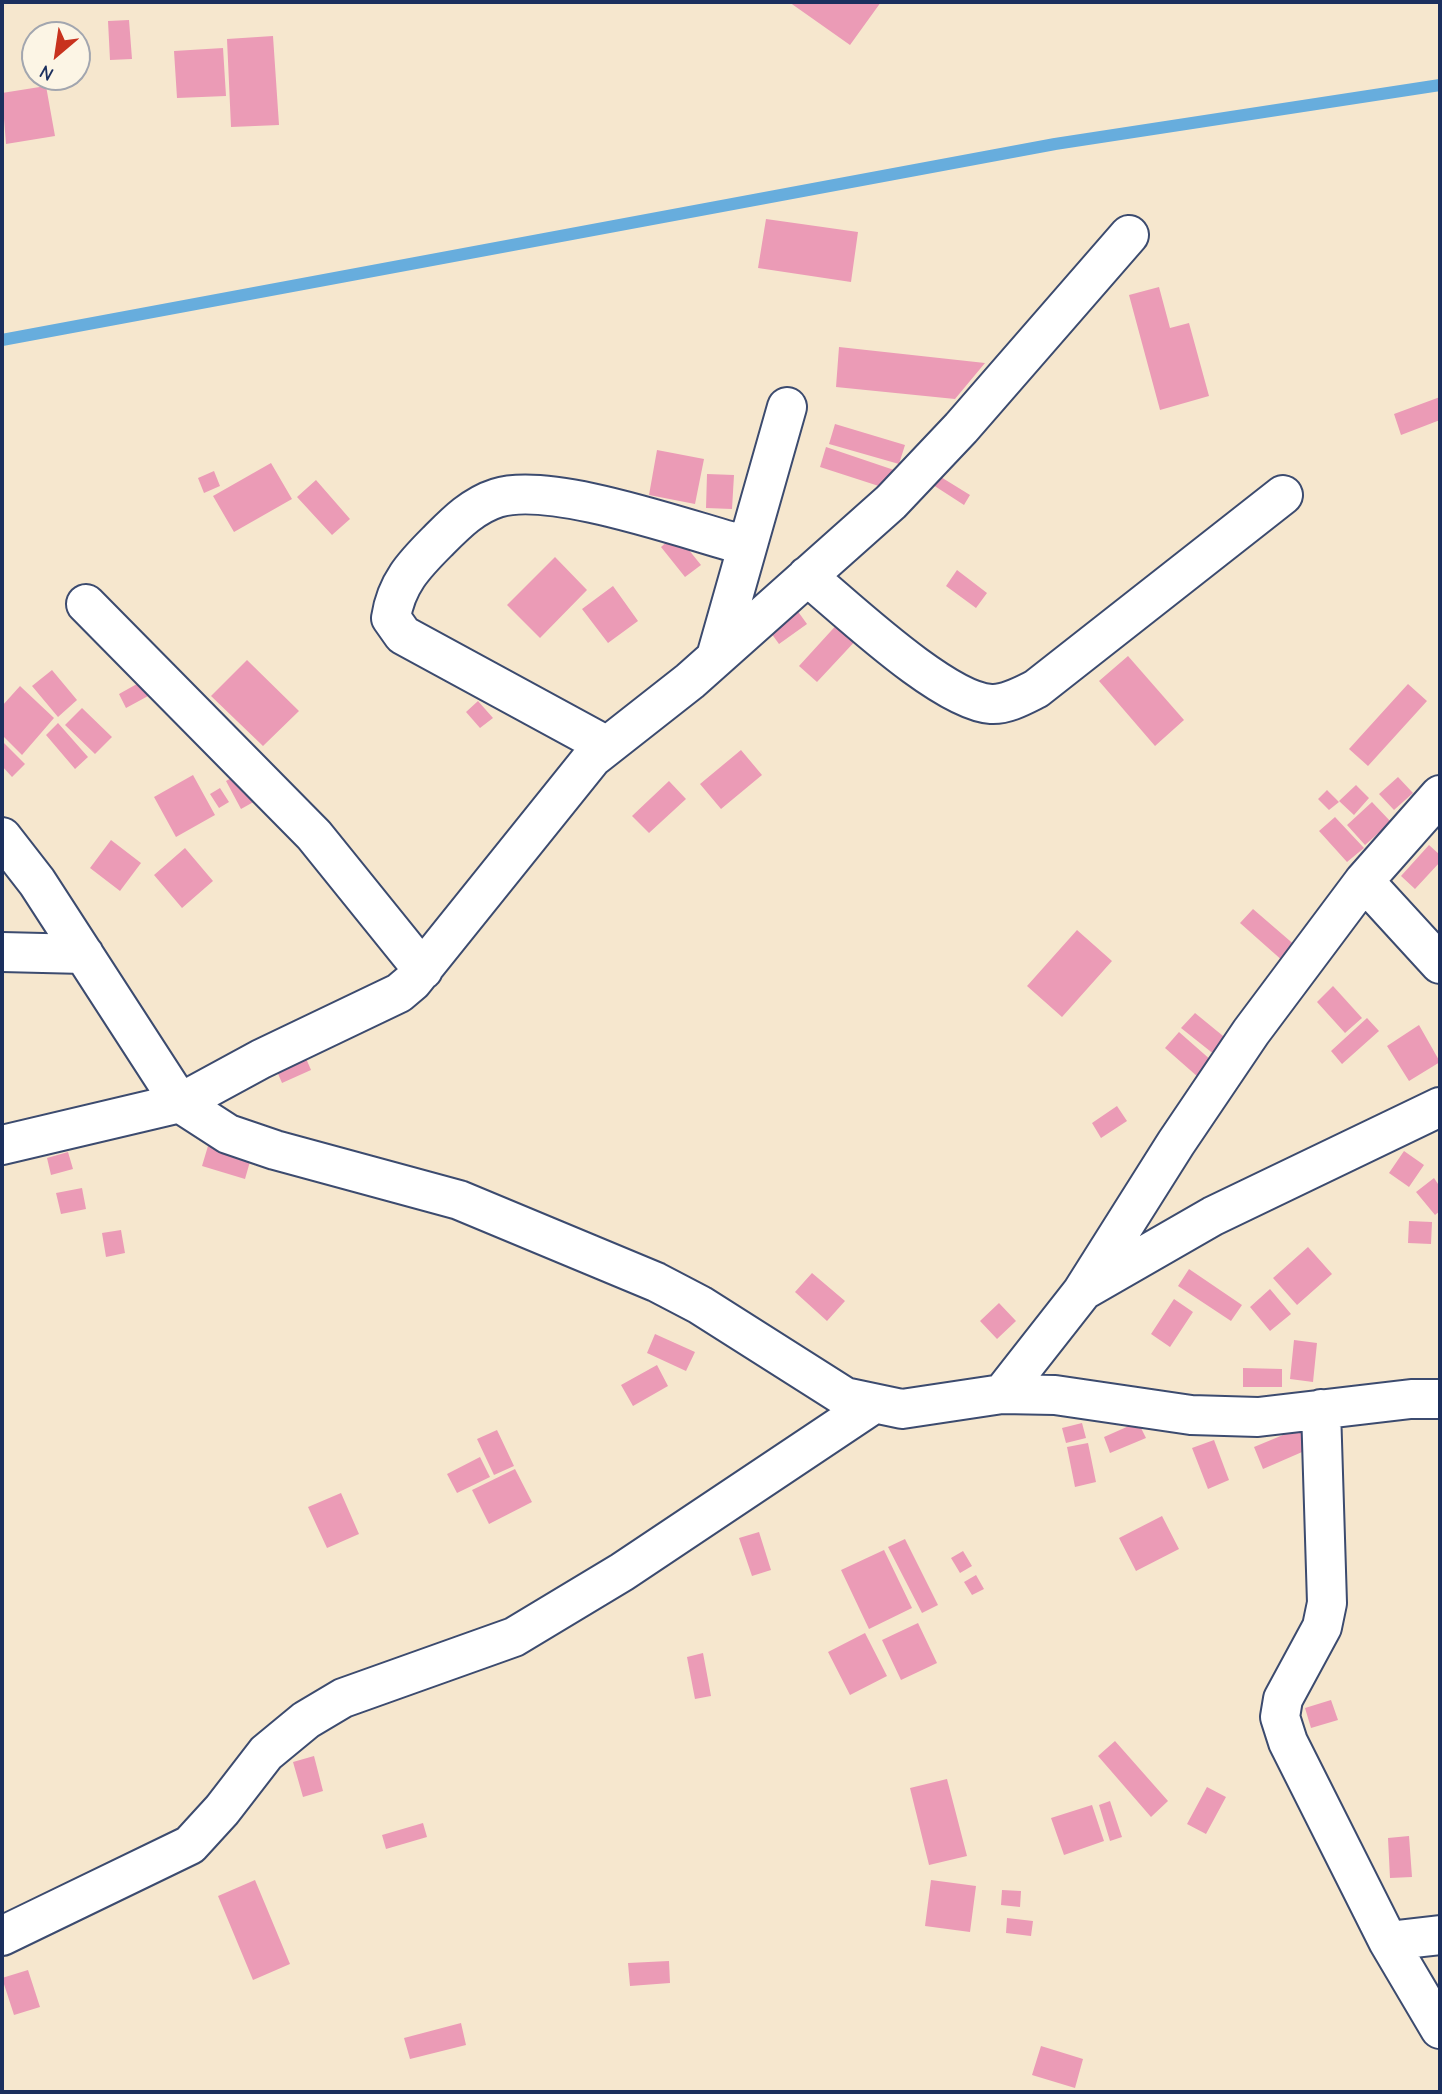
<!DOCTYPE html>
<html>
<head>
<meta charset="utf-8">
<style>
	body { margin:0 }
	#map { position:relative; width:1442px; height:2094px; overflow:hidden; background:#f6e7ce; font-family:"Comic Neue",sans-serif }
	canvas { display:block }
	.frame { position:absolute; inset:0; border:4px solid #1b2f5e; pointer-events:none }
	.north { position:absolute; left:21px; top:21px; width:70px; height:70px; box-sizing:border-box; background:#fcf5e5; border:2px solid #a2a6af; border-radius:50%; rotate:209deg; font-size:19px; font-weight:700; line-height:28px; text-align:center; color:#1b2f5e }
	.north::after { content:''; display:block; margin:auto; width:24px; height:32px; background:#c8321e; clip-path:polygon(50% 0,100% 100%,50% 72%,0 100%) }
</style>
</head>
<body>
<div id="map">
<canvas width="1442" height="2094"></canvas>
<div class="frame"></div>
<div class="north">N</div>
</div>
<script>
const context = document.querySelector('canvas').getContext('2d');
context.lineJoin = 'round';
function stroke(path, color, width, dash) { context.strokeStyle = color; context.lineWidth = width; context.lineCap = dash ? 'butt' : 'round'; context.setLineDash(dash || []); context.stroke(path); }
function paint(path, color) { context.fillStyle = color; context.fill(path, 'evenodd'); }
const stream = new Path2D(`
	M 2,340 L 1055,144 L 1440,85`);
const building = new Path2D(`
	M 789,2 L 881,2 L 850,45 Z
	M 129,20 L 132,59 L 110,60 L 108,21 Z
	M 273,36 L 279,125 L 231,127 L 227,39 Z
	M 223,48 L 226,96 L 177,98 L 174,51 Z
	M 46,86 L 55,136 L 6,144 L 2,93 Z
	M 766,219 L 858,232 L 851,282 L 758,268 Z
	M 1159,287 L 1170,328 L 1189,323 L 1209,396 L 1160,410 L 1129,295 Z
	M 839,347 L 985,363 L 955,399 L 836,387 Z
	M 1440,397 L 1440,420 L 1401,435 L 1394,414 Z
	M 835,424 L 905,445 L 899,464 L 829,444 Z
	M 826,447 L 894,470 L 888,489 L 820,467 Z
	M 657,450 L 704,459 L 695,504 L 649,495 Z
	M 271,463 L 292,499 L 234,532 L 213,496 Z
	M 214,471 L 220,486 L 204,493 L 198,478 Z
	M 707,474 L 734,475 L 732,509 L 706,508 Z
	M 936,474 L 970,495 L 964,505 L 930,483 Z
	M 316,480 L 350,519 L 332,535 L 297,497 Z
	M 676,534 L 701,565 L 685,577 L 661,547 Z
	M 555,557 L 587,590 L 540,638 L 507,605 Z
	M 957,570 L 987,593 L 976,608 L 946,586 Z
	M 613,586 L 638,621 L 608,643 L 582,609 Z
	M 794,606 L 807,624 L 779,644 L 766,626 Z
	M 841,620 L 859,637 L 817,682 L 799,666 Z
	M 1128,656 L 1184,720 L 1155,746 L 1099,681 Z
	M 247,660 L 299,711 L 263,746 L 211,696 Z
	M 52,670 L 77,700 L 58,717 L 32,686 Z
	M 153,675 L 161,689 L 126,708 L 119,694 Z
	M 1408,684 L 1427,701 L 1368,766 L 1349,749 Z
	M 20,686 L 54,718 L 22,755 L 2,735 L 2,706 Z
	M 478,701 L 493,718 L 480,728 L 466,712 Z
	M 82,708 L 112,737 L 95,754 L 65,725 Z
	M 58,723 L 88,757 L 75,769 L 46,735 Z
	M 2,741 L 25,764 L 12,777 L 2,766 Z
	M 741,750 L 762,775 L 721,809 L 700,784 Z
	M 242,772 L 257,800 L 241,809 L 226,781 Z
	M 193,775 L 215,815 L 176,837 L 154,797 Z
	M 1398,777 L 1413,793 L 1394,810 L 1379,794 Z
	M 669,781 L 686,799 L 649,833 L 632,816 Z
	M 1356,785 L 1369,798 L 1354,815 L 1339,801 Z
	M 220,788 L 229,802 L 219,808 L 210,794 Z
	M 1327,790 L 1339,802 L 1329,810 L 1318,799 Z
	M 1372,802 L 1391,822 L 1365,845 L 1347,825 Z
	M 1335,817 L 1364,848 L 1347,862 L 1319,831 Z
	M 111,840 L 141,863 L 120,891 L 90,868 Z
	M 1429,845 L 1440,855 L 1440,862 L 1415,889 L 1401,876 Z
	M 185,848 L 213,881 L 182,908 L 154,875 Z
	M 1253,909 L 1297,947 L 1284,962 L 1240,923 Z
	M 1077,930 L 1112,961 L 1062,1017 L 1027,986 Z
	M 1333,986 L 1362,1018 L 1345,1033 L 1317,1002 Z
	M 1195,1013 L 1228,1040 L 1215,1055 L 1181,1028 Z
	M 1367,1018 L 1379,1031 L 1342,1064 L 1331,1051 Z
	M 1419,1025 L 1440,1062 L 1409,1081 L 1387,1046 Z
	M 1179,1032 L 1212,1061 L 1198,1077 L 1165,1048 Z
	M 302,1049 L 311,1070 L 282,1083 L 273,1062 Z
	M 1117,1106 L 1127,1121 L 1101,1138 L 1092,1123 Z
	M 208,1146 L 251,1158 L 245,1179 L 202,1166 Z
	M 1404,1151 L 1424,1165 L 1409,1187 L 1389,1173 Z
	M 68,1152 L 73,1169 L 51,1175 L 47,1158 Z
	M 1434,1178 L 1440,1187 L 1440,1211 L 1435,1215 L 1416,1192 Z
	M 82,1188 L 86,1209 L 61,1214 L 56,1193 Z
	M 1409,1221 L 1432,1222 L 1431,1244 L 1408,1243 Z
	M 121,1230 L 125,1253 L 106,1257 L 102,1233 Z
	M 1308,1247 L 1332,1274 L 1297,1305 L 1273,1278 Z
	M 1189,1269 L 1242,1305 L 1231,1321 L 1178,1286 Z
	M 812,1273 L 845,1301 L 827,1321 L 795,1292 Z
	M 1270,1289 L 1291,1314 L 1270,1331 L 1250,1307 Z
	M 1174,1299 L 1193,1312 L 1170,1347 L 1151,1334 Z
	M 999,1303 L 1016,1321 L 997,1339 L 980,1321 Z
	M 655,1334 L 695,1352 L 686,1371 L 647,1353 Z
	M 1294,1340 L 1317,1343 L 1313,1382 L 1290,1379 Z
	M 657,1365 L 668,1386 L 633,1406 L 621,1385 Z
	M 1243,1368 L 1282,1369 L 1282,1387 L 1243,1387 Z
	M 1138,1422 L 1146,1438 L 1110,1453 L 1104,1437 Z
	M 1082,1423 L 1086,1438 L 1066,1443 L 1062,1428 Z
	M 1300,1428 L 1309,1449 L 1263,1469 L 1254,1447 Z
	M 497,1430 L 514,1466 L 494,1475 L 477,1439 Z
	M 1214,1440 L 1229,1480 L 1208,1489 L 1192,1448 Z
	M 1088,1443 L 1096,1482 L 1075,1487 L 1067,1447 Z
	M 480,1457 L 490,1477 L 457,1493 L 447,1474 Z
	M 515,1469 L 532,1502 L 489,1524 L 472,1490 Z
	M 341,1493 L 359,1534 L 327,1548 L 308,1507 Z
	M 1162,1516 L 1179,1549 L 1136,1571 L 1119,1538 Z
	M 759,1532 L 771,1570 L 752,1576 L 739,1538 Z
	M 905,1539 L 938,1605 L 922,1613 L 888,1547 Z
	M 884,1550 L 912,1608 L 869,1629 L 841,1570 Z
	M 963,1551 L 972,1566 L 960,1573 L 951,1558 Z
	M 976,1575 L 984,1589 L 972,1595 L 964,1582 Z
	M 918,1623 L 937,1663 L 901,1680 L 882,1640 Z
	M 865,1633 L 887,1676 L 850,1695 L 828,1652 Z
	M 703,1653 L 711,1696 L 695,1699 L 687,1657 Z
	M 1331,1700 L 1338,1720 L 1311,1728 L 1305,1708 Z
	M 1115,1741 L 1168,1801 L 1151,1817 L 1098,1756 Z
	M 314,1756 L 323,1791 L 303,1797 L 293,1762 Z
	M 947,1779 L 967,1856 L 929,1865 L 910,1788 Z
	M 1207,1787 L 1226,1797 L 1206,1834 L 1187,1824 Z
	M 1110,1801 L 1122,1837 L 1110,1841 L 1099,1805 Z
	M 1092,1805 L 1104,1841 L 1064,1855 L 1051,1818 Z
	M 423,1823 L 427,1837 L 386,1849 L 382,1835 Z
	M 1409,1836 L 1412,1877 L 1390,1878 L 1388,1838 Z
	M 255,1880 L 290,1964 L 253,1980 L 218,1896 Z
	M 931,1880 L 976,1886 L 970,1932 L 925,1926 Z
	M 1002,1890 L 1021,1891 L 1020,1907 L 1001,1905 Z
	M 1007,1918 L 1033,1921 L 1031,1936 L 1006,1933 Z
	M 669,1961 L 670,1983 L 630,1986 L 628,1963 Z
	M 28,1970 L 40,2007 L 14,2015 L 2,1978 Z
	M 461,2023 L 466,2045 L 410,2059 L 404,2038 Z
	M 1041,2046 L 1083,2059 L 1075,2088 L 1032,2075 Z`);
const minor = new Path2D(`
	M 807,576 C 846,608 943,701 991,704 C 1006,705 1022,696 1036,689 L 1283,495
	M 86,604 L 314,835 L 423,970
	M 716,657 L 787,407
	M 607,746 L 403,635 L 391,618 C 396,584 414,565 437,542 C 455,524 472,506 497,498 C 552,481 687,530 747,546
	M 2,837 L 37,882 L 180,1103 L 261,1059 L 399,993 L 412,982 L 592,758 L 690,681 L 891,502 L 961,428 L 1129,235
	M 1364,881 L 1440,964
	M 2,952 L 84,954
	M 2,1145 L 180,1103 L 228,1134 L 275,1150 L 459,1200 L 656,1282 L 700,1305 L 845,1397 L 902,1409 L 1002,1394 L 1055,1395 L 1191,1415 L 1258,1417 L 1411,1399 L 1440,1399
	M 1086,1289 L 1213,1216 L 1440,1107
	M 1002,1394 L 1082,1292 L 1176,1143 L 1251,1032 L 1364,881 L 1440,795
	M 1321,1409 L 1327,1603 L 1322,1627 L 1283,1699 L 1280,1717 L 1288,1742 L 1388,1941 L 1440,2029
	M 2,1936 L 190,1845 L 222,1810 L 266,1753 L 306,1720 L 343,1698 L 514,1637 L 622,1572 L 872,1405
	M 1388,1941 L 1440,1935`);
stroke(stream, '#67addd', 12);
paint(building, '#eb9bb6');
stroke(minor, '#3c4b6f', 42);
stroke(minor, '#fff', 38);
</script>
</body>
</html>
